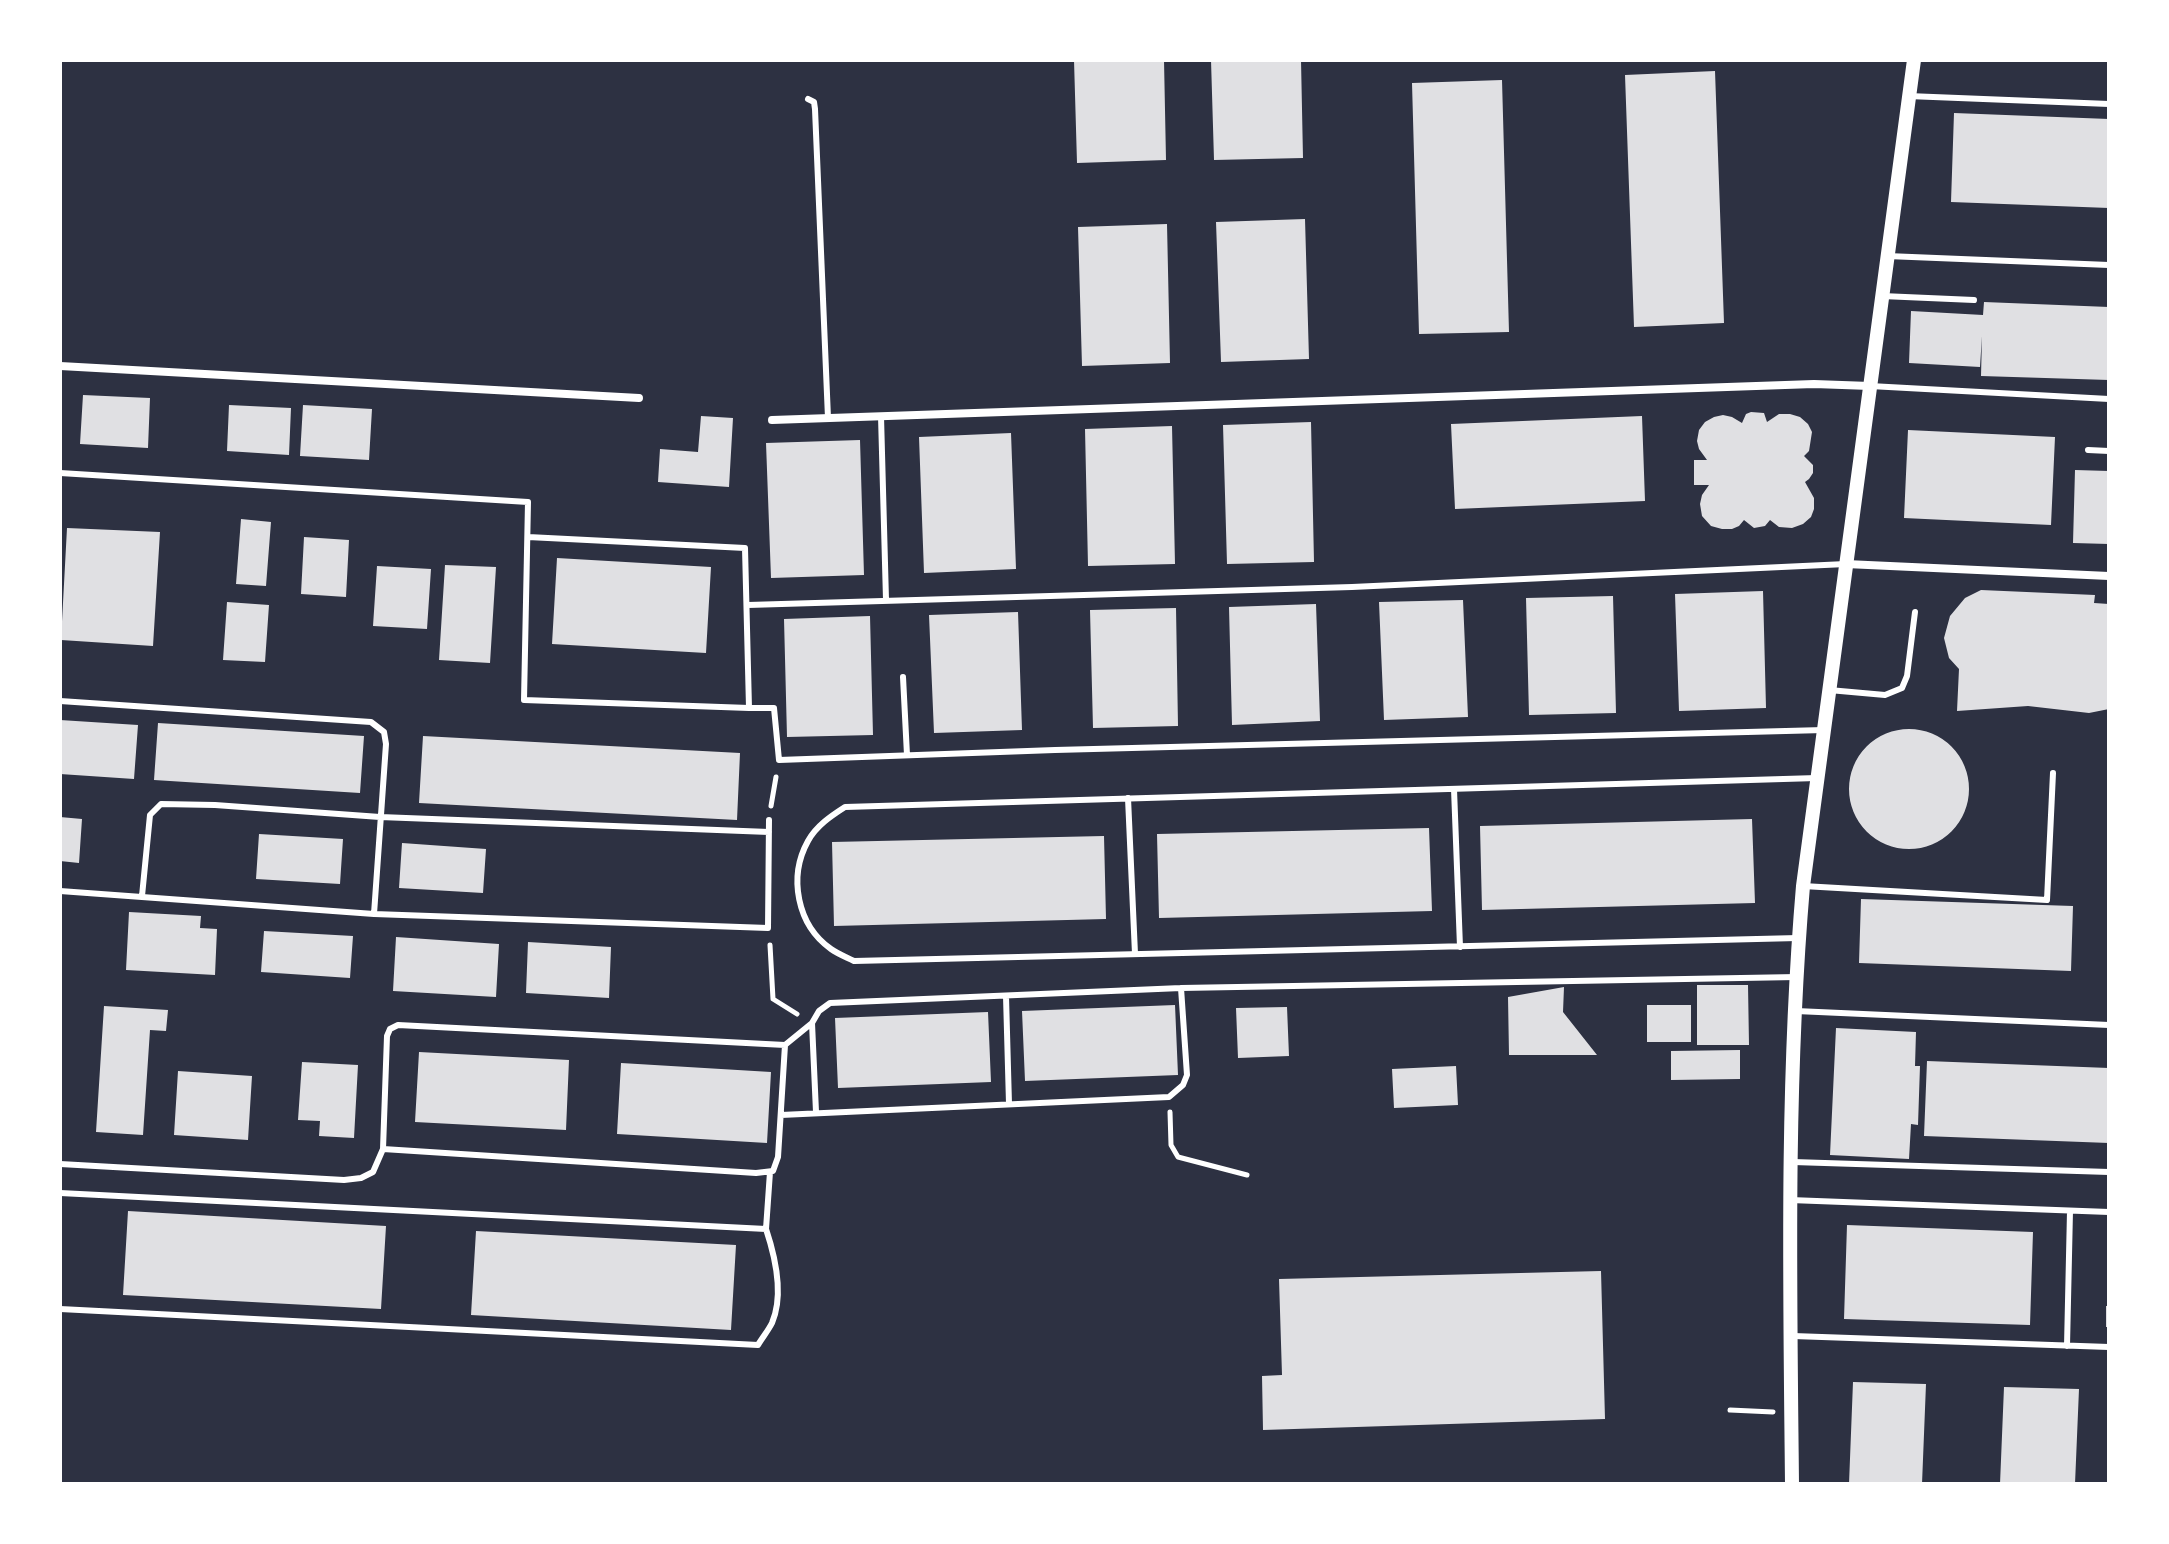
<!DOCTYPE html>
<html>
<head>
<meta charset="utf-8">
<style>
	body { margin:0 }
	#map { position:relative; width:2169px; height:1544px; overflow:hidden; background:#2d3142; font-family:Spectral,serif }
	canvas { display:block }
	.frame { position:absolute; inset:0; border:62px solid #fff; pointer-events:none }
</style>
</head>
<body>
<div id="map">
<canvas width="2169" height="1544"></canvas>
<div class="frame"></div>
</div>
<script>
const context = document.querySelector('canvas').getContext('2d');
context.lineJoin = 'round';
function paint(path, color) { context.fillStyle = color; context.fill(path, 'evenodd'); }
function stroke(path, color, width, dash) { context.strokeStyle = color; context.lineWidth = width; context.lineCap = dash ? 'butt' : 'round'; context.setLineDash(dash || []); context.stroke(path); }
const building = new Path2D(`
	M 1074,60 L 1164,60 L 1166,160 L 1077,163 Z
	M 1211,60 L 1301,60 L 1303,158 L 1214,160 Z
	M 1715,71 L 1724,323 L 1634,327 L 1625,75 Z
	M 1502,80 L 1509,332 L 1419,334 L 1412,83 Z
	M 1954,113 L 2109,119 L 2109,208 L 1951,202 Z
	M 1305,219 L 1309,359 L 1221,362 L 1216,222 Z
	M 1167,224 L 1170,363 L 1082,366 L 1078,227 Z
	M 1984,302 L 2109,307 L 2109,380 L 1981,376 L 1982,336 L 1980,367 L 1909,363 L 1911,311 L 1983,315 Z
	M 83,395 L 150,398 L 148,448 L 80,444 Z
	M 229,405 L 291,408 L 289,455 L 227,451 Z
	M 303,405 L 372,409 L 369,460 L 300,456 Z
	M 1751,412 L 1764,413 L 1767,422 L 1779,414 L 1790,414 L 1800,417 L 1808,424 L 1812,432 L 1809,451 L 1804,456 L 1813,465 L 1813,473 L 1809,479 L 1805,482 L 1814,498 L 1814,509 L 1811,517 L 1803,524 L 1792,528 L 1779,527 L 1770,520 L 1765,526 L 1754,528 L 1744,520 L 1739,526 L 1732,529 L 1722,529 L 1711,526 L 1702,516 L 1700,504 L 1702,495 L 1709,485 L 1694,485 L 1694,460 L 1707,460 L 1699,449 L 1697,441 L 1699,430 L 1705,422 L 1714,417 L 1723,415 L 1732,417 L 1742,423 L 1746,414 Z
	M 701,416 L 733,418 L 729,487 L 658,482 L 660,449 L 698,452 Z
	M 1642,416 L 1645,501 L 1455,509 L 1451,424 Z
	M 1311,422 L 1314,562 L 1227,564 L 1223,425 Z
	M 1172,426 L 1175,564 L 1088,566 L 1085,429 Z
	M 1908,430 L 2055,437 L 2051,525 L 1904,518 Z
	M 1011,433 L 1016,569 L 924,573 L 919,437 Z
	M 860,440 L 864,575 L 771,578 L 766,443 Z
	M 2075,470 L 2109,471 L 2109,544 L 2073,543 Z
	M 241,519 L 271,522 L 266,586 L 236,584 Z
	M 67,528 L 160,532 L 153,646 L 61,640 Z
	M 304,537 L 349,540 L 346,597 L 301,594 Z
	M 557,558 L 711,567 L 706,653 L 552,644 Z
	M 445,565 L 496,567 L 490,663 L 439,660 Z
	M 377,566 L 431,569 L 427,629 L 373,626 Z
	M 1981,590 L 2095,595 L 2094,603 L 2109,604 L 2109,709 L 2089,713 L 2028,706 L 1957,711 L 1959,669 L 1949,658 L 1944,638 L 1950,616 L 1965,598 Z
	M 1763,591 L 1766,708 L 1679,711 L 1675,594 Z
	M 1613,596 L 1616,713 L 1529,715 L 1526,598 Z
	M 1463,600 L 1468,717 L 1384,720 L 1379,602 Z
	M 227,602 L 269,605 L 265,662 L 223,660 Z
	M 1316,604 L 1320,721 L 1232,725 L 1229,607 Z
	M 1176,608 L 1178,726 L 1093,728 L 1090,610 Z
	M 1018,612 L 1022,730 L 934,733 L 929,615 Z
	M 870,616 L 873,735 L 787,737 L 784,619 Z
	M 60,720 L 138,725 L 134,779 L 60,774 Z
	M 158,723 L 364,736 L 360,793 L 154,780 Z
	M1849 789a60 60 0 1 1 120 0a60 60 0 1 1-120 0Z
	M 423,736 L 740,753 L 737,820 L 419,803 Z
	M 60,817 L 82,819 L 79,863 L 60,861 Z
	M 1752,819 L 1755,903 L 1482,910 L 1480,826 Z
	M 1429,828 L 1432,911 L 1159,918 L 1157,834 Z
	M 259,834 L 343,839 L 340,884 L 256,879 Z
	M 1104,836 L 1106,919 L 834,926 L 832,842 Z
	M 402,843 L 486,849 L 483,893 L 399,888 Z
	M 1861,899 L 2073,906 L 2071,971 L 1859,963 Z
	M 129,912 L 201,916 L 200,928 L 217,929 L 215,975 L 126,970 Z
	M 264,931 L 353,936 L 350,978 L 261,972 Z
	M 396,937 L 499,944 L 496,997 L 393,991 Z
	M 528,942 L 611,947 L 609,998 L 526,993 Z
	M 1697,985 L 1748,985 L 1749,1045 L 1697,1045 Z
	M 1564,987 L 1563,1012 L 1597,1055 L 1509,1055 L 1508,997 Z
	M 1175,1005 L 1178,1075 L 1025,1081 L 1022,1011 Z
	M 1647,1005 L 1691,1005 L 1691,1042 L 1647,1042 Z
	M 104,1006 L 168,1010 L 166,1031 L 150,1030 L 143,1135 L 96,1132 Z
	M 1287,1007 L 1289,1056 L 1238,1058 L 1236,1008 Z
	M 988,1012 L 991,1082 L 838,1088 L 835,1018 Z
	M 1836,1028 L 1916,1032 L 1915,1066 L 1920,1066 L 1918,1125 L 1911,1124 L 1909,1159 L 1830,1155 Z
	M 1740,1050 L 1740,1079 L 1671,1080 L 1671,1051 Z
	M 419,1052 L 569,1060 L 566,1130 L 415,1122 Z
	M 1927,1061 L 2109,1068 L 2109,1143 L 1924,1136 Z
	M 302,1062 L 358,1065 L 354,1138 L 319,1136 L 320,1121 L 298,1120 Z
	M 621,1063 L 771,1072 L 767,1143 L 617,1134 Z
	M 1456,1066 L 1458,1105 L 1394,1108 L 1392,1069 Z
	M 178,1071 L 252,1076 L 248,1140 L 174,1135 Z
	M 128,1211 L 386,1226 L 381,1309 L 123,1295 Z
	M 1847,1225 L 2033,1232 L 2030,1325 L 1844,1319 Z
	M 476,1231 L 736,1245 L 731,1330 L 471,1315 Z
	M 1601,1271 L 1605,1419 L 1263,1430 L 1262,1376 L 1282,1375 L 1279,1279 Z
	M 2106,1306 L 2109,1306 L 2109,1327 L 2106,1327 Z
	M 1853,1382 L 1926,1384 L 1922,1484 L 1849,1484 Z
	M 2004,1387 L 2079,1389 L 2075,1484 L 2000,1484 Z`);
const path = new Path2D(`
	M 771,806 L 776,777
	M 770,945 L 773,999 L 797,1014
	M 1170,1112 L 1171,1145 L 1178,1157 L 1247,1175
	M 1730,1410 L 1773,1412`);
const service = new Path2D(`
	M 1908,96 L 2109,104
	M 808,99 L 814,102 L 815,109 L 828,418
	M 1887,256 L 2109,265
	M 1882,296 L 1974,300
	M 1870,386 L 2109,399
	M 881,416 L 886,600
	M 2088,450 L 2109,451
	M 60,473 L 528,502 L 524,700 L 749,708
	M 528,537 L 745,548 L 749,708 L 774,708 L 779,760 L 1055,750 L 1824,730
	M 748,605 L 1352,587 L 1846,564
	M 903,677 L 907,755
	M 1829,690 L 1885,695 L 1902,688 L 1907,676 L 1915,612
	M 60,701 L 371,722 L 384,732 L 386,744 L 374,914
	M 1454,789 L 1460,947
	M 1128,798 L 1135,954
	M 1803,886 L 2047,900 L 2053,773
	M 60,891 L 374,914 L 768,928 L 769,820
	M 142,896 L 150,815 L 161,804 L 215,805 L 380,817 L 769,832
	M 1798,938 L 854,961 C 846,957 838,954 831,949 C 797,925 788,877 808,841 C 816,826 831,816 845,807 L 1817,778
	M 1006,996 L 1009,1104
	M 1796,1011 L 2109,1025
	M 816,1112 L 812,1023 L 819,1011 L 830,1003 L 1181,988 L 1797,977
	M 781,1115 L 1169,1097 L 1183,1085 L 1187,1075 L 1181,988
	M 383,1149 L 756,1173 L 773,1171 L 778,1157 L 785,1045
	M 1793,1162 L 2109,1172
	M 60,1164 L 344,1180 L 361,1178 L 373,1172 L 383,1149 L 387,1036 L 390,1029 L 398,1025 L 785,1045 L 812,1023
	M 60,1193 L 766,1229 C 775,1256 784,1295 772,1323 C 768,1331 762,1338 758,1345 L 60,1309
	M 1790,1200 L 2109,1212
	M 766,1229 L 770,1172
	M 1793,1336 L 2109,1347
	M 2067,1346 L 2070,1211`);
const minor = new Path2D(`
	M 60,366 L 639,398
	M 772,420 L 1814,384 L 1870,386
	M 1846,564 L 2109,576`);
const tertiary = new Path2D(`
	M 1792,1484 C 1790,1285 1786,1085 1803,886 L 1914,60`);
paint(building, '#e0e0e3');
stroke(path, '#fff', 5);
stroke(service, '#fff', 6);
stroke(minor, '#fff', 8);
stroke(tertiary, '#fff', 14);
</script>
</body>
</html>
